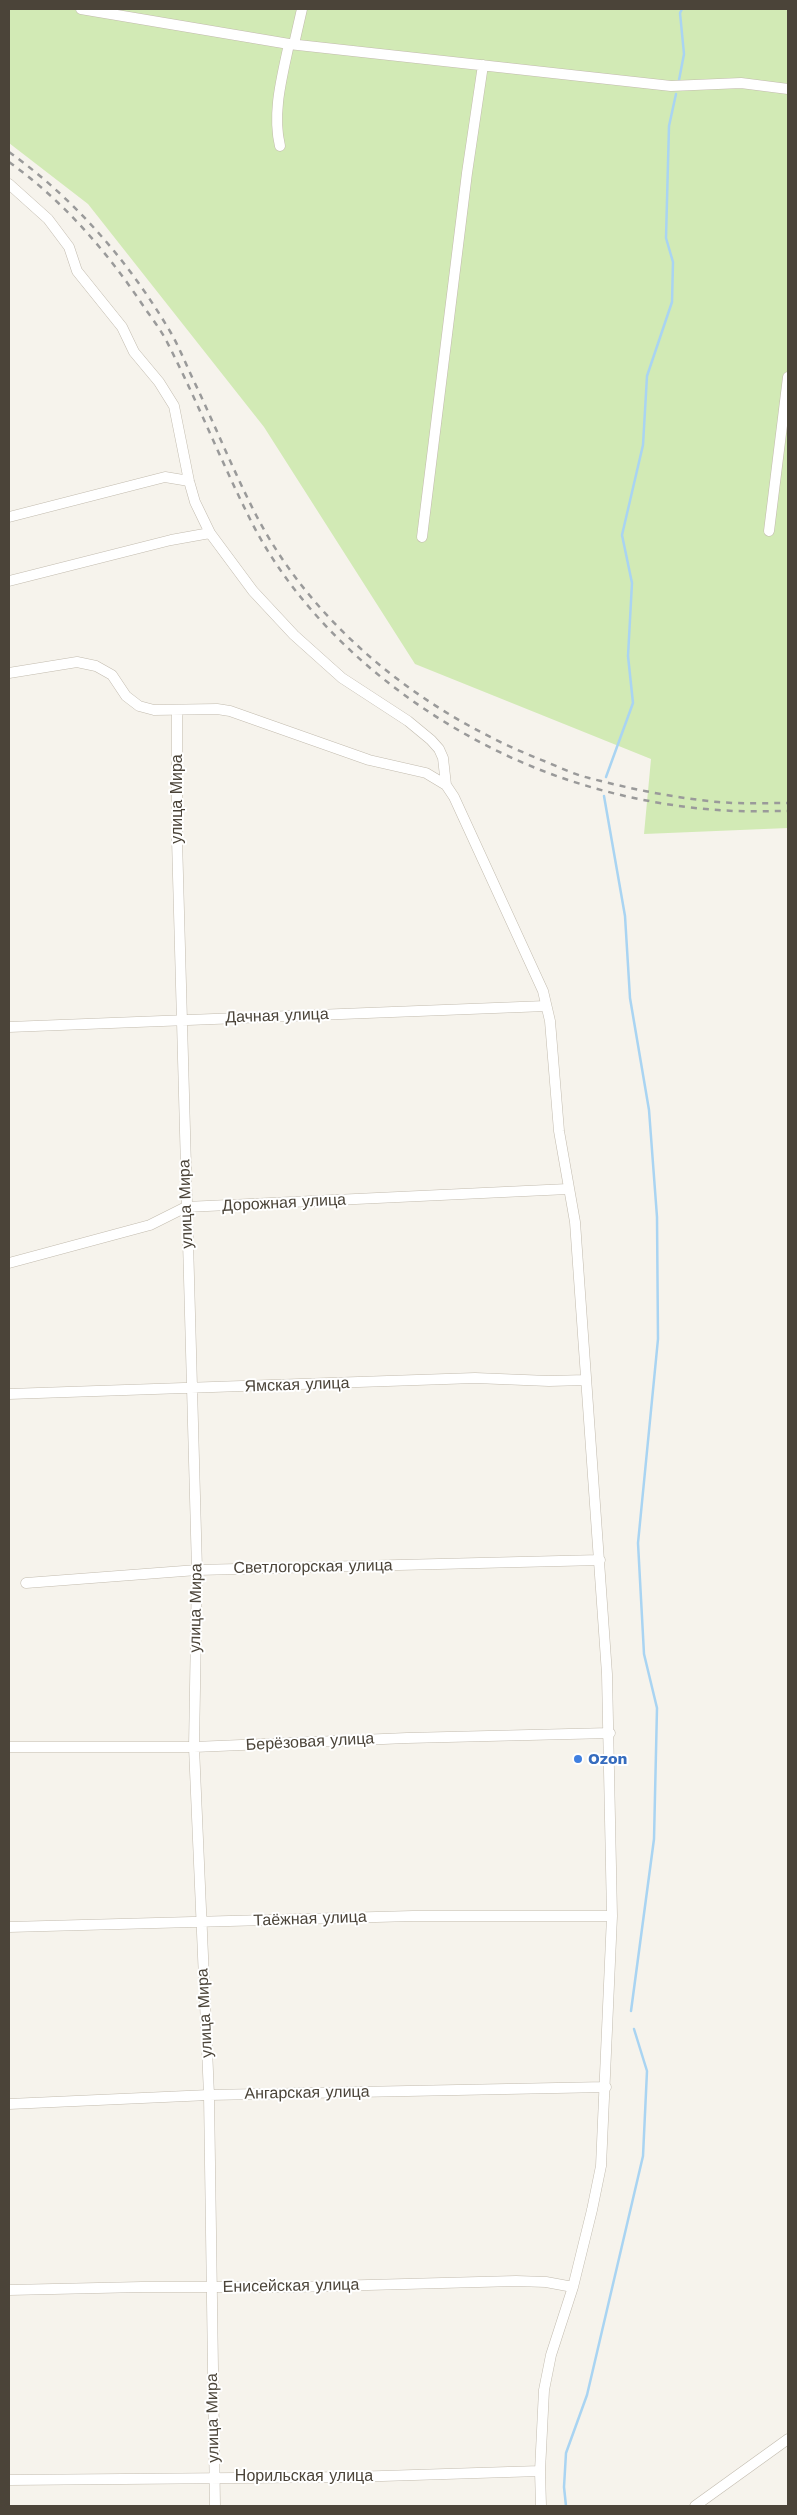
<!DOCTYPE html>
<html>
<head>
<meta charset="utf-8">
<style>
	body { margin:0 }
	#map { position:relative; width:797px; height:2515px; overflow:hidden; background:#f6f3ec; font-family:"Work Sans",sans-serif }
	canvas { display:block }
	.frame { position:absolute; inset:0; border:10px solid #4b4439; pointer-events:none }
</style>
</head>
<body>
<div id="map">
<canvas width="797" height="2515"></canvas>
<div class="frame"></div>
</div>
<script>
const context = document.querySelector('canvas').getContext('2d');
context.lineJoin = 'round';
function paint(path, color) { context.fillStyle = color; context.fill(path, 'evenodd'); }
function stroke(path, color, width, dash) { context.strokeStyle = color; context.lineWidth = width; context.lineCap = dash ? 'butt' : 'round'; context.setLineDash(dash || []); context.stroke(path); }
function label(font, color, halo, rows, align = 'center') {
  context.font = font + ' "Work Sans",sans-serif'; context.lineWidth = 4; context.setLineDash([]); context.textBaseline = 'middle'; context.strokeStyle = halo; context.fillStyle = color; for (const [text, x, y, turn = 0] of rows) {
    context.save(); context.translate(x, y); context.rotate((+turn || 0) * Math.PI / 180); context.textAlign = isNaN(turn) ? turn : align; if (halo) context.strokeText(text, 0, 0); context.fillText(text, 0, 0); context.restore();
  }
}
const green = new Path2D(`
	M 9,9 L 788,9 L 788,828 L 644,834 L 651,759 L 415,664 L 264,427 L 88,204 L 9,143 Z`);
const stream = new Path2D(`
	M 679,80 L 684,54 L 680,13 L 682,9
	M 606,777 L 633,703 L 628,656 L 632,583 L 622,535 L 643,445 L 647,376 L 672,302 L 673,262 L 666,238 L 669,126 L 676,94
	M 604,796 L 625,916 L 630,998 L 649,1110 L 657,1217 L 658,1339 L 638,1543 L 644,1654 L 657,1708 L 654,1839 L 631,2011
	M 566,2506 L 564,2487 L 566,2453 L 587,2395 L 643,2156 L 647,2071 L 634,2029`);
const minor = new Path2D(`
	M 81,9 L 289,44 L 671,86 L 741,83 L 788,89
	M 294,44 L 302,9
	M 280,146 C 272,113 282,77 289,44
	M 9,184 L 48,219 L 69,247 L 77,271 L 122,327 L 134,352 L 159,382 L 174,406 L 189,481 L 195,502 L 210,533 L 253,591 L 294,635 L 342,678 L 408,721 L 431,740 L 439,749 L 443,758 L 446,785
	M 9,517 L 165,477 L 189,481
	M 769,531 L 788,377
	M 422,537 L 467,173 L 483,65
	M 9,581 L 171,540 L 210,533
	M 9,673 L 77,662 L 96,666 L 112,675 L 126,696 L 139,706 L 154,710 L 217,709 L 230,711 L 369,760 L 426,773 L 446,785 L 454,797 L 543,991 L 550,1021 L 559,1131 L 575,1222 L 607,1674 L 612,1916 L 601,2166 L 592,2210 L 573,2287 L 551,2355 L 544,2390 L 540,2471 L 541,2506
	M 177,711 L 177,839 L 197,1570 L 194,1747 L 209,2095 L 215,2506
	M 9,1027 L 546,1006
	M 9,1263 L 150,1225 L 186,1207 L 568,1189
	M 9,1394 L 475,1378 L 549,1381 L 586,1380
	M 26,1583 L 197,1570 L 600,1560
	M 9,1747 L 194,1747 L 407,1738 L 610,1733
	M 9,1927 L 413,1916 L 612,1916
	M 9,2104 L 209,2095 L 606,2087
	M 9,2290 L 142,2287 L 294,2287 L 516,2281 L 546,2282 L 573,2287
	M 9,2480 L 351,2477 L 540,2471
	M 695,2506 L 788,2439`);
const rail = new Path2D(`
	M 9,152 C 75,199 130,263 171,333 C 179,347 185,362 192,377 C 214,423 233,470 256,515 C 315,628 422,712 539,759 C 555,765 572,774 589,778 C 631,789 675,798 718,802 C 741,804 765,803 788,803
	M 9,162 C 62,200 105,249 142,304 C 150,316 159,327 166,340 C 196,398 220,459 249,517 C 312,645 450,745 584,785 C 626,798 674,807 718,810 C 741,812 765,811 788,811`);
const markers = [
	[578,1759,5,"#3f7fe0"]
];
const streetNames = [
	["улица Мира",177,799,-90],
	["Дачная улица",277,1016,-2],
	["Дорожная улица",284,1203,-3],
	["улица Мира",186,1204,-92],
	["Ямская улица",297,1385,-2],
	["Светлогорская улица",313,1567,-1],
	["улица Мира",196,1608,-89],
	["Берёзовая улица",310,1742,-3],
	["Таёжная улица",310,1919,-2],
	["улица Мира",205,2013,-93],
	["Ангарская улица",307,2093,-1],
	["Енисейская улица",291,2286,-1],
	["улица Мира",213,2418,-91],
	["Норильская улица",304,2476]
];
const shopNames = [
	["Ozon",588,1759]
];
paint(green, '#d2eab5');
stroke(stream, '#a9d4f2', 2.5);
stroke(minor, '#c2bbae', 11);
stroke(minor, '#fff', 10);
stroke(rail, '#9a9a9a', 2.5, [6, 6]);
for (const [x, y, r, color] of markers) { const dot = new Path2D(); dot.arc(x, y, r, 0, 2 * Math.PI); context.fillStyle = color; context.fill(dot); stroke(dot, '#fff', 2); }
label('16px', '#4b4439', '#fff', streetNames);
label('bold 16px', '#366cbe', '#fff', shopNames, 'left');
</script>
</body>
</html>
